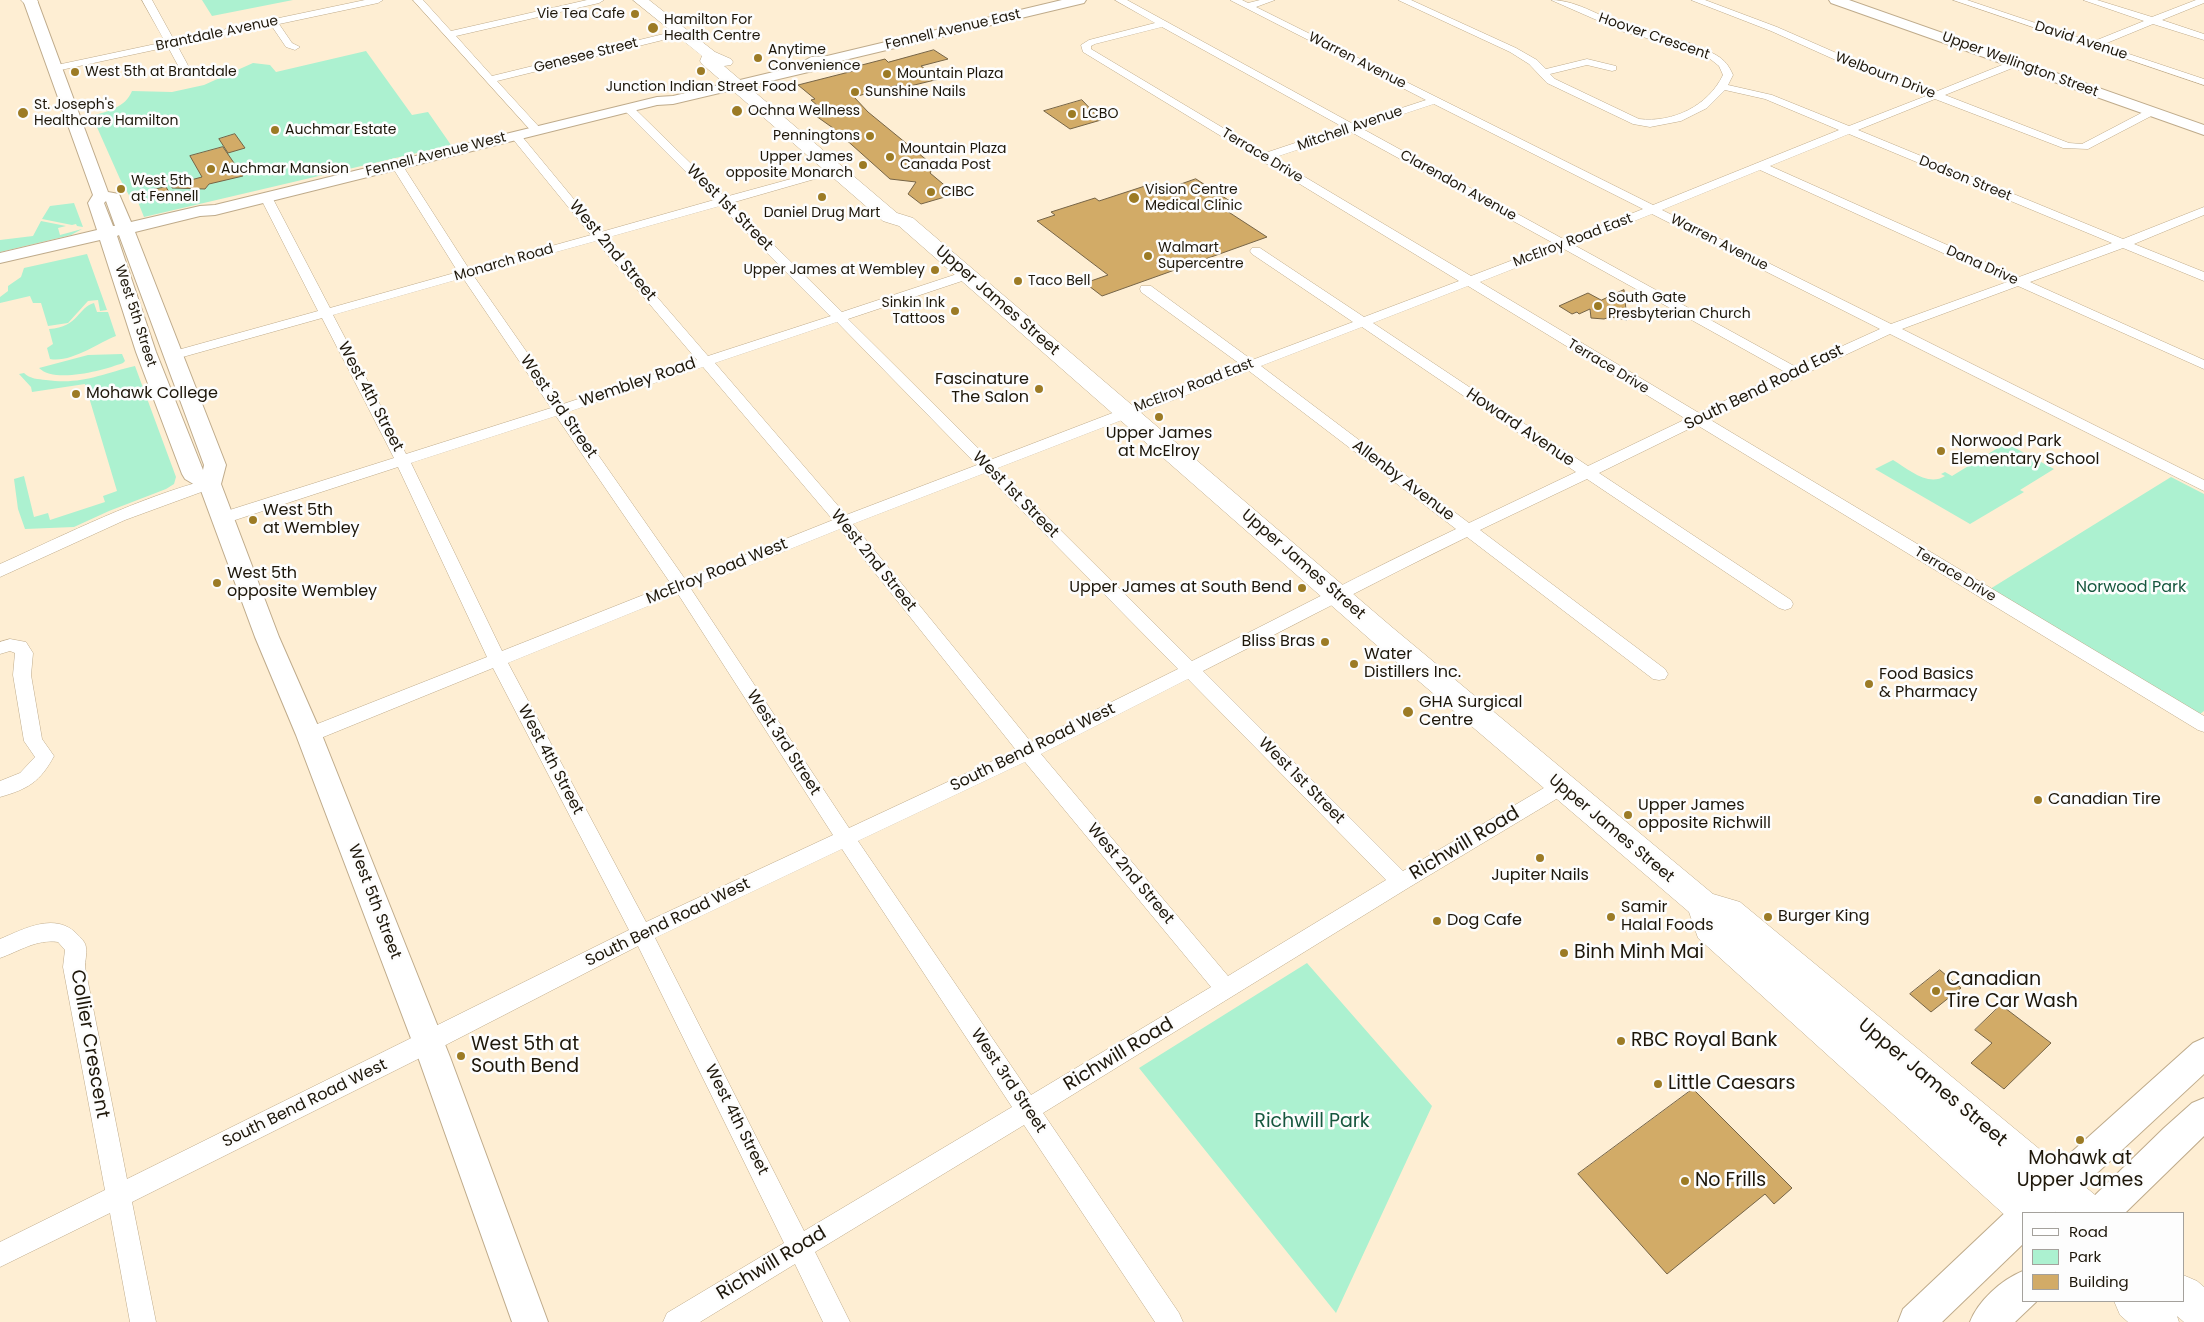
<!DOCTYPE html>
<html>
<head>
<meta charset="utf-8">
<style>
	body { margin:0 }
	#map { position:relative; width:2204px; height:1322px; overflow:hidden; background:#feeed3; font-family:Poppins,sans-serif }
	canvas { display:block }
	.legend { position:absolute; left:2022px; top:1212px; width:162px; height:90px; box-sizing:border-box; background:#fdfdfd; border:1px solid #a4a19c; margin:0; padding:6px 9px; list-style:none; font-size:15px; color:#1e170a }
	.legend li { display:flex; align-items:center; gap:10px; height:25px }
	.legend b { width:25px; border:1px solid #a4a19c }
</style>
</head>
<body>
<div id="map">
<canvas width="2204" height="1322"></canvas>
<ul class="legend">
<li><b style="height:6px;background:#fff"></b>Road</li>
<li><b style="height:14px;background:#acf1d0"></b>Park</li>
<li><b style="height:14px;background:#d2ab67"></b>Building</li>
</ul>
</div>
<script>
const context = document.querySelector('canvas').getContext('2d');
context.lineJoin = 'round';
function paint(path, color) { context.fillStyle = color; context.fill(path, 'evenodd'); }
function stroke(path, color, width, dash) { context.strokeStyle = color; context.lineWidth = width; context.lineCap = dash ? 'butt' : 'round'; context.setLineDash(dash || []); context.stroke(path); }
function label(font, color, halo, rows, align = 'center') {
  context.font = font + ' Poppins,sans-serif'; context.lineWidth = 5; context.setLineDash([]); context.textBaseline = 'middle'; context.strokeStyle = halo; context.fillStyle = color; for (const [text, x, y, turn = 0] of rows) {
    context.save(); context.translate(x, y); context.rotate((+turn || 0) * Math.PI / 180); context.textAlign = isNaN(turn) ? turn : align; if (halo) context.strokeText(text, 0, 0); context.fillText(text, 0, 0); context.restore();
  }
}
const green = new Path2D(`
	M 202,0 L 293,0 L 212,16 Z
	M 366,51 L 412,115 L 428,112 L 451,145 L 144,217 L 136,197 L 130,197 L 120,179 L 92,116 C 108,111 125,108 132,91 L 172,92 L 204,85 L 253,63 L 270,65 L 276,72 Z
	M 74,203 L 83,227 L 77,226 L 76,224 L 72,225 L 42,219 L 50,206 Z
	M 41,221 L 66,226 L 58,228 L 60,235 L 82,229 L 71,235 L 0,252 L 0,240 L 33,236 Z
	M 87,254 L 107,310 L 100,311 L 98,300 L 88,301 L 68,323 L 48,326 L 41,303 L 33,303 L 30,296 L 0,303 L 0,297 L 8,291 L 8,286 L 21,277 L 24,268 Z
	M 94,303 L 97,312 L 108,312 L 116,336 C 98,343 71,363 50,359 L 47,348 L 53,344 L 49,329 C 79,327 78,307 94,303 Z
	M 122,354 L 125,361 L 123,363 C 104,370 55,384 39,368 L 88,355 Z
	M 135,366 L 176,477 L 174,484 L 166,489 L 109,511 L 74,527 L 25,529 L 18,509 L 14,479 L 24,476 L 34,517 L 48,513 L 50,520 L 105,502 L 103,496 L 117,491 L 85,384 L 32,392 L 31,387 L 19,374 L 24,373 C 30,379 38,379 46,380 C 82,385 101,374 135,366 Z
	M 2006,443 L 2054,469 L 2020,490 L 2024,492 L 1970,524 L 1875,469 L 1893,460 C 1908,469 1928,487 1945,476 L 1941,474 L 1945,472 L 1952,476 Z
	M 2171,477 L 2204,494 L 2204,711 L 2199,715 L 1990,589 Z
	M 1307,963 L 1432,1106 L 1336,1313 L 1139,1068 Z`);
const building = new Path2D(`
	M 934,50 L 948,59 L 921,66 L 939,79 L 902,88 L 898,85 L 854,97 L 868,112 L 934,166 L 930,173 L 955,194 L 921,204 L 908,194 L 916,182 L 890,179 L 833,128 L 816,116 L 826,113 L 811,100 L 815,99 L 798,85 L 861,69 L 858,66 L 885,59 L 888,62 Z
	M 1082,100 L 1101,120 L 1070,129 L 1044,111 Z
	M 235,134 L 245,148 L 228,153 L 219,139 Z
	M 223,147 L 243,176 L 209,184 L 205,189 L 172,188 L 172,185 L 202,177 L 190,156 Z
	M 1196,179 L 1239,207 L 1227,211 L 1267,237 L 1102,296 L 1085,283 L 1108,275 L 1037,221 L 1055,215 L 1051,212 L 1095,198 L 1099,201 L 1151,184 L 1160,191 Z
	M 166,187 L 172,197 L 158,201 L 153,190 Z
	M 1624,290 L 1627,320 L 1610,317 L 1604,319 L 1591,318 L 1590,309 L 1579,314 L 1577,312 L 1572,314 L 1559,306 L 1588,293 L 1601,300 Z
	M 1940,970 L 1961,988 L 1931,1012 L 1910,994 Z
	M 2001,1005 L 2051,1043 L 2004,1089 L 1971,1063 L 1992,1043 L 1975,1030 Z
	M 1693,1089 L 1792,1188 L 1774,1204 L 1765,1194 L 1667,1274 L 1578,1174 Z`);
const minor = new Path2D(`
	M 142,0 L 152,0 L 174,40 L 365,0 L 383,0 L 378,3 L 279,24 L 292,43 L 300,47 L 295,50 L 286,47 L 271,25 L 177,45 L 191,71 L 186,74 L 181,71 L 168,47 L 56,71 L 52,70 L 52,66 L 165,42 Z
	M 413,0 L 423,0 L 451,31 L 587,0 L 604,0 L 599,3 L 456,36 L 492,76 L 680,30 L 685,33 L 683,35 L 497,81 L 541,129 L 542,131 L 537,134 L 533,133 Z
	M 1115,0 L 1127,0 L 1353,124 L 1426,100 L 1230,0 L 1242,0 L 1248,3 L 1260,0 L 1275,0 L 1256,7 L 1653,205 L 1839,130 L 1765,99 L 1725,90 L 1707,108 L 1681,121 L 1650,127 L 1633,124 L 1547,83 L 1529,64 L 1510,52 L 1398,0 L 1411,0 L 1516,48 L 1537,60 L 1546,69 L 1587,59 L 1616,66 L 1616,70 L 1612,71 L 1587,65 L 1550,74 L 1555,79 L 1639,119 C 1673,123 1708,106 1723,75 L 1719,66 L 1709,58 L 1691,50 L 1624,32 L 1551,0 C 1579,0 1605,20 1631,28 C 1659,37 1691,39 1716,55 C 1725,60 1729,66 1733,75 L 1728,85 L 1772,95 L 1849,126 L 1926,96 L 1849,66 L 1771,31 L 1691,0 L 1705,0 L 1777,27 L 1857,62 L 1935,92 L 2012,61 L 2020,61 L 2020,65 L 1945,95 L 2069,143 L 2082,144 L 2147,110 L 2155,110 L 2156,112 L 2155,114 L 2088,149 L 2063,148 L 1935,99 L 1858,130 L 2123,239 L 2204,207 L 2204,215 L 2134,244 L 2204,272 L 2204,281 L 2123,248 L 2030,282 L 2204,360 L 2204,369 L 2018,286 L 1902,329 L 2204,480 L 2204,491 L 1890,334 L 1709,419 L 2204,716 L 2204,732 L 2198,730 L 1697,425 L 1599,473 L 1791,600 L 1793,604 L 1791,608 L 1785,610 L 1779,608 L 1587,479 L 1480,530 L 1665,669 L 1668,674 L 1665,679 L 1659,680 L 1653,679 L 1467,537 C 1378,580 1291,627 1203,671 L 1403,871 L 1554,782 L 1561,780 L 1568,782 L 1571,787 L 1568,792 L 1408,888 L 1043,1113 L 1179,1313 L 1183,1322 L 1155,1322 L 1024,1125 L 815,1252 L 850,1322 L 823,1322 L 795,1264 L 700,1322 L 663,1322 L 667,1313 L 784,1243 L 638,946 L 436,1050 L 132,1202 L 156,1322 L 130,1322 L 110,1213 L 0,1267 L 0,1242 L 105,1190 L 63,967 L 65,950 L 58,942 C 36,939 20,951 0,958 L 0,939 C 24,929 56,911 78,935 C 82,939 86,943 86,948 C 87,954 85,961 85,967 L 127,1179 L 629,930 L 493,668 L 316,740 L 309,742 L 302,740 L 300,735 L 302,730 L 487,657 L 398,467 L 229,522 L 217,522 L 215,518 L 217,514 L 394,458 L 322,318 L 172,360 L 165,356 L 167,353 L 318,311 L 260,197 L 262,195 L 266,194 L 272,197 L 330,308 L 458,272 L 391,165 L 393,163 L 401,163 L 469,269 L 591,235 L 512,138 L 511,136 L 512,134 L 520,134 L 601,232 L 714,200 L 624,110 L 624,106 L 632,106 L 725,197 L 831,168 L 839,168 L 841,170 L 839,172 L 731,203 L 842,312 L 963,272 L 971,272 L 973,275 L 971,278 L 848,319 L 990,460 L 1240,364 L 1141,292 L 1140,289 L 1141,286 L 1151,286 L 1252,360 L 1353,322 L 1252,254 L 1250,251 L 1252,248 L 1260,248 L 1364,317 L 1459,281 L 1083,52 L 1081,45 L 1089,40 L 1155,23 ZM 1162,27 L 1343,127 L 1265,153 L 1091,49 L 1091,46 L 1095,44 ZM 1434,104 L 1643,209 L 1565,240 L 1361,128 ZM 1351,132 L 1555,244 L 1471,276 L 1273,158 ZM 1849,134 L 2112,243 L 2019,277 L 1770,166 ZM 1760,170 L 2007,282 L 1891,324 L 1662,210 ZM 720,206 L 829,315 L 831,316 L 708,356 L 606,238 ZM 1652,214 L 1880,329 L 1796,367 L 1574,245 ZM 596,241 L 697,360 L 563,404 L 473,275 ZM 1564,249 L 1785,372 L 1699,413 L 1480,282 ZM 463,278 L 551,408 L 406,454 L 333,315 ZM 1468,286 L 1686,419 L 1588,466 L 1373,323 ZM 837,322 L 977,465 L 846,515 L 715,363 ZM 1362,327 L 1576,472 L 1469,523 L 1261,366 ZM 703,367 L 833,520 L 685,579 L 568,412 ZM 1249,371 L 1456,529 C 1367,571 1281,617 1192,661 L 998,468 ZM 556,416 L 671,584 L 502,651 L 411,463 ZM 985,473 L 1178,669 L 1031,742 L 853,524 ZM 840,529 L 1016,750 L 849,828 L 691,589 ZM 678,594 L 833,835 L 646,922 L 508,663 ZM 1188,679 L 1386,880 L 1228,976 L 1041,754 ZM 1025,762 L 1211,987 L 1031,1095 L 858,841 ZM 842,849 L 1012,1107 L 804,1231 L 655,938 Z
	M 1953,0 L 1967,0 L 2092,42 L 2144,21 L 2083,0 L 2097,0 L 2152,17 L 2196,0 L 2204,0 L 2204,3 L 2162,20 L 2204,34 L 2204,40 L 2153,24 L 2102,45 L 2204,79 L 2204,85 Z
	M 210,479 L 215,481 L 218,484 L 215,487 L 125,520 L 0,577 L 0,564 C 69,533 137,498 210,479 Z
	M 10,639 L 26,642 L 33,653 L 31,675 L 42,739 L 54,756 C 40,782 28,789 0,797 L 0,781 L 20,773 L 35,757 L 24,741 L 13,675 L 15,653 L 10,651 L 0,654 L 0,642 Z`);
const secondary = new Path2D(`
	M 23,0 L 37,0 L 108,192 L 119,194 L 131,222 L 200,206 L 215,205 L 657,97 L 673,96 L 807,64 L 804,61 L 811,57 L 827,56 L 1062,0 L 1086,0 L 1084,3 L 832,63 L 817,70 L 673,104 L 657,105 L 215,215 L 200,216 L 135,232 L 226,465 L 221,484 L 279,637 L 322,735 L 450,1057 L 548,1322 L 512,1322 L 418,1057 L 296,735 L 255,637 L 200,488 L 185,479 L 182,474 L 136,352 L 100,240 L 0,263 L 0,253 L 97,230 L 88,203 L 93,195 ZM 106,201 L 115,226 L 113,226 L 104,203 ZM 119,235 L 204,465 L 203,470 L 156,352 L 117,236 Z
	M 1829,0 L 1849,0 L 2204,125 L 2204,135 L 1831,3 Z
	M 2204,1038 L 2204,1074 L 2054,1213 L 2023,1213 L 2023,1244 L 1942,1322 L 1898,1322 L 1903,1309 L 2011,1207 L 2015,1205 L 2017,1201 L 2193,1043 Z
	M 2204,1098 L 2204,1136 L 2125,1213 L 2084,1213 L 2089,1201 L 2164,1128 L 2192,1103 Z
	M 2023,1271 L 2023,1301 L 2036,1302 L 2015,1322 L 1970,1322 C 1978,1301 2001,1280 2023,1271 Z`);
const primary = new Path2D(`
	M 21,0 L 37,0 L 38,2 L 31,6 L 26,5 Z
	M 633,0 L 649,0 L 715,52 L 731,59 L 733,62 L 731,65 L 724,66 L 897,213 L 913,218 L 1393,628 L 1713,894 L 1740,902 L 2100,1199 L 2105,1213 L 2057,1213 L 2048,1206 L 2051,1213 L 2023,1213 L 2023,1228 L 2018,1227 L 1698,938 L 1689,912 L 1373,642 L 899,226 L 883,221 L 702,64 L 700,61 L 702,56 Z
	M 2183,1275 L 2197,1281 L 2204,1287 L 2204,1322 L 2184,1322 L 2177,1316 L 2179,1322 L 2128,1322 L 2120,1315 L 2114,1301 L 2183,1301 Z`);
const markers = [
	[635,14,5,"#9c7b25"],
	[653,28,6,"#9c7b25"],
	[758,58,5,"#9c7b25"],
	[701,71,5,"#9c7b25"],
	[75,72,5,"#9c7b25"],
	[887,74,5,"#9c7b25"],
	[855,92,5,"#9c7b25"],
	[737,111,6,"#9c7b25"],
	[23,113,6,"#9c7b25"],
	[1072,114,5,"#9c7b25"],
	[275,130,5,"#9c7b25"],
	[870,136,5,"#9c7b25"],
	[890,157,5,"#9c7b25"],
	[863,165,5,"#9c7b25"],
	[211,169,5,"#9c7b25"],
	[121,189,5,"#9c7b25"],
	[931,192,5,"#9c7b25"],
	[822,197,5,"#9c7b25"],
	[1134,198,6,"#9c7b25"],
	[1148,256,5,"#9c7b25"],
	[935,270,5,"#9c7b25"],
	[1018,281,5,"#9c7b25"],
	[1598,306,5,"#9c7b25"],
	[955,311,5,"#9c7b25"],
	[1039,389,5,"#9c7b25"],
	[76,394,5,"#9c7b25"],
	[1159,417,5,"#9c7b25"],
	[1941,451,5,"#9c7b25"],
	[253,520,5,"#9c7b25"],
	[217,583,5,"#9c7b25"],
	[1302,588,5,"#9c7b25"],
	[1325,642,5,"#9c7b25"],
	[1354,664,5,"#9c7b25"],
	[1869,684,5,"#9c7b25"],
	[1408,712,6,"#9c7b25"],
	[2038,800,5,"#9c7b25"],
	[1628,815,5,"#9c7b25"],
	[1540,858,5,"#9c7b25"],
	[1611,917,5,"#9c7b25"],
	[1768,917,5,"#9c7b25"],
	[1437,921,5,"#9c7b25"],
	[1564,953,5,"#9c7b25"],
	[1936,991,5,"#9c7b25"],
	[1621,1041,5,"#9c7b25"],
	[461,1056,5,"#9c7b25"],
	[1658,1084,5,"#9c7b25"],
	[2080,1140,5,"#9c7b25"],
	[1685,1181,5,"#9c7b25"]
];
const farPoinames = [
	["Vie Tea Cafe",625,14,"right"],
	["Hamilton For",664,20],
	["Health Centre",664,36],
	["Anytime",768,50],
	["Convenience",768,66],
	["West 5th at Brantdale",85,72],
	["Mountain Plaza",897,74],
	["Junction Indian Street Food",701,87,"center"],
	["Sunshine Nails",865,92],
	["St. Joseph's",34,105],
	["Healthcare Hamilton",34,121],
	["Ochna Wellness",748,111],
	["LCBO",1082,114],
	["Auchmar Estate",285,130],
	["Penningtons",860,136,"right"],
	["Mountain Plaza",900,149],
	["Canada Post",900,165],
	["Upper James",853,157,"right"],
	["opposite Monarch",853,173,"right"],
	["Auchmar Mansion",221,169],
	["West 5th",131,181],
	["at Fennell",131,197],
	["Vision Centre",1145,190],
	["Medical Clinic",1145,206],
	["CIBC",941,192],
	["Daniel Drug Mart",822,213,"center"],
	["Walmart",1158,248],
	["Supercentre",1158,264],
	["Upper James at Wembley",925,270,"right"],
	["Taco Bell",1028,281],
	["South Gate",1608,298],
	["Presbyterian Church",1608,314],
	["Sinkin Ink",945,303,"right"],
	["Tattoos",945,319,"right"]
];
const farStreetnames = [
	["Fennell Avenue East",953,30,-13],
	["Brantdale Avenue",217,34,-12],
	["Hoover Crescent",1654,37,19],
	["David Avenue",2081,41,18],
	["Genesee Street",586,56,-14],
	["Warren Avenue",1357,61,27],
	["Upper Wellington Street",2020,65,20],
	["Welbourn Drive",1885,76,21],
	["Mitchell Avenue",1350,129,-19],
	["Fennell Avenue West",436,155,-14],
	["Terrace Drive",1262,156,31],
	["Dodson Street",1965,179,22],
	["Clarendon Avenue",1458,186,29],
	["McElroy Road East",1573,241,-21],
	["Warren Avenue",1719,243,27],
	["Monarch Road",504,263,-16],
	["Dana Drive",1982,266,24],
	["West 5th Street",135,316,72],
	["Terrace Drive",1608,367,31],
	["McElroy Road East",1194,386,-21],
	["Terrace Drive",1955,575,31]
];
const streetNames = [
	["West 1st Street",729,208,45],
	["West 2nd Street",612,251,50],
	["Upper James Street",997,301,41],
	["Wembley Road",638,383,-19],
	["South Bend Road East",1764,388,-26],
	["West 4th Street",370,397,62],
	["West 3rd Street",558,407,55],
	["Howard Avenue",1520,428,34],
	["Allenby Avenue",1403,481,37],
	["West 1st Street",1015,495,45],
	["West 2nd Street",873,561,51],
	["Upper James Street",1303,565,41],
	["McElroy Road West",717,572,-22],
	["West 3rd Street",783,743,57],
	["South Bend Road West",1033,748,-26],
	["West 4th Street",550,760,62],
	["West 1st Street",1301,781,45],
	["Upper James Street",1611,829,40],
	["West 2nd Street",1130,874,50],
	["West 5th Street",374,902,69],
	["South Bend Road West",668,923,-26],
	["West 3rd Street",1008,1081,56],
	["South Bend Road West",305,1104,-26],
	["West 4th Street",736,1120,63]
];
const poiNames = [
	["Fascinature",1029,380,"right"],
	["The Salon",1029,398,"right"],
	["Mohawk College",86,394],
	["Upper James",1159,434,"center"],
	["at McElroy",1159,452,"center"],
	["Norwood Park",1951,442],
	["Elementary School",1951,460],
	["West 5th",263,511],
	["at Wembley",263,529],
	["West 5th",227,574],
	["opposite Wembley",227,592],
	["Upper James at South Bend",1292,588,"right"],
	["Bliss Bras",1315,642,"right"],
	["Water",1364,655],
	["Distillers Inc.",1364,673],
	["Food Basics",1879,675],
	["& Pharmacy",1879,693],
	["GHA Surgical",1419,703],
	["Centre",1419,721],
	["Canadian Tire",2048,800],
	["Upper James",1638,806],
	["opposite Richwill",1638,824],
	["Jupiter Nails",1540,876,"center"],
	["Samir",1621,908],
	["Halal Foods",1621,926],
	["Burger King",1778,917],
	["Dog Cafe",1447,921]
];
const parkNames = [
	["Norwood Park",2131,588]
];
const nearStreetnames = [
	["Richwill Road",1465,844,-31],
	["Collier Crescent",89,1044,80],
	["Richwill Road",1119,1055,-31],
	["Upper James Street",1932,1083,40],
	["Richwill Road",772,1264,-31]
];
const nearPoinames = [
	["Binh Minh Mai",1574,953],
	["Canadian",1946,980],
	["Tire Car Wash",1946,1002],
	["RBC Royal Bank",1631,1041],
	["West 5th at",471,1045],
	["South Bend",471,1067],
	["Little Caesars",1668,1084],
	["Mohawk at",2080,1159,"center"],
	["Upper James",2080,1181,"center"],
	["No Frills",1695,1181]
];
const nearParknames = [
	["Richwill Park",1312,1122]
];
paint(green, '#acf1d0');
paint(building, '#d2ab67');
stroke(building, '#766446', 1);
stroke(minor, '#bfab8b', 1);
stroke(secondary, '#bfab8b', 2);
stroke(primary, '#bfab8b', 1);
paint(minor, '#fff');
paint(secondary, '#fff');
paint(primary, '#fff');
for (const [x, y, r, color] of markers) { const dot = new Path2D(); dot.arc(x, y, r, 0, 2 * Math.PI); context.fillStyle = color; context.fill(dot); stroke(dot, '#fdfdfd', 2); }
label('14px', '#1e170a', '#fdfdfd', farPoinames, 'left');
label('14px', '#1e170a', '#fdfdfd', farStreetnames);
label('16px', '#1e170a', '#fdfdfd', streetNames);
label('16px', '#1e170a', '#fdfdfd', poiNames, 'left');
label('16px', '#16573e', '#fdfdfd', parkNames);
label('19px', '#1e170a', '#fdfdfd', nearStreetnames);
label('19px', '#1e170a', '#fdfdfd', nearPoinames, 'left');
label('19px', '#16573e', '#fdfdfd', nearParknames);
</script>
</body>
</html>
